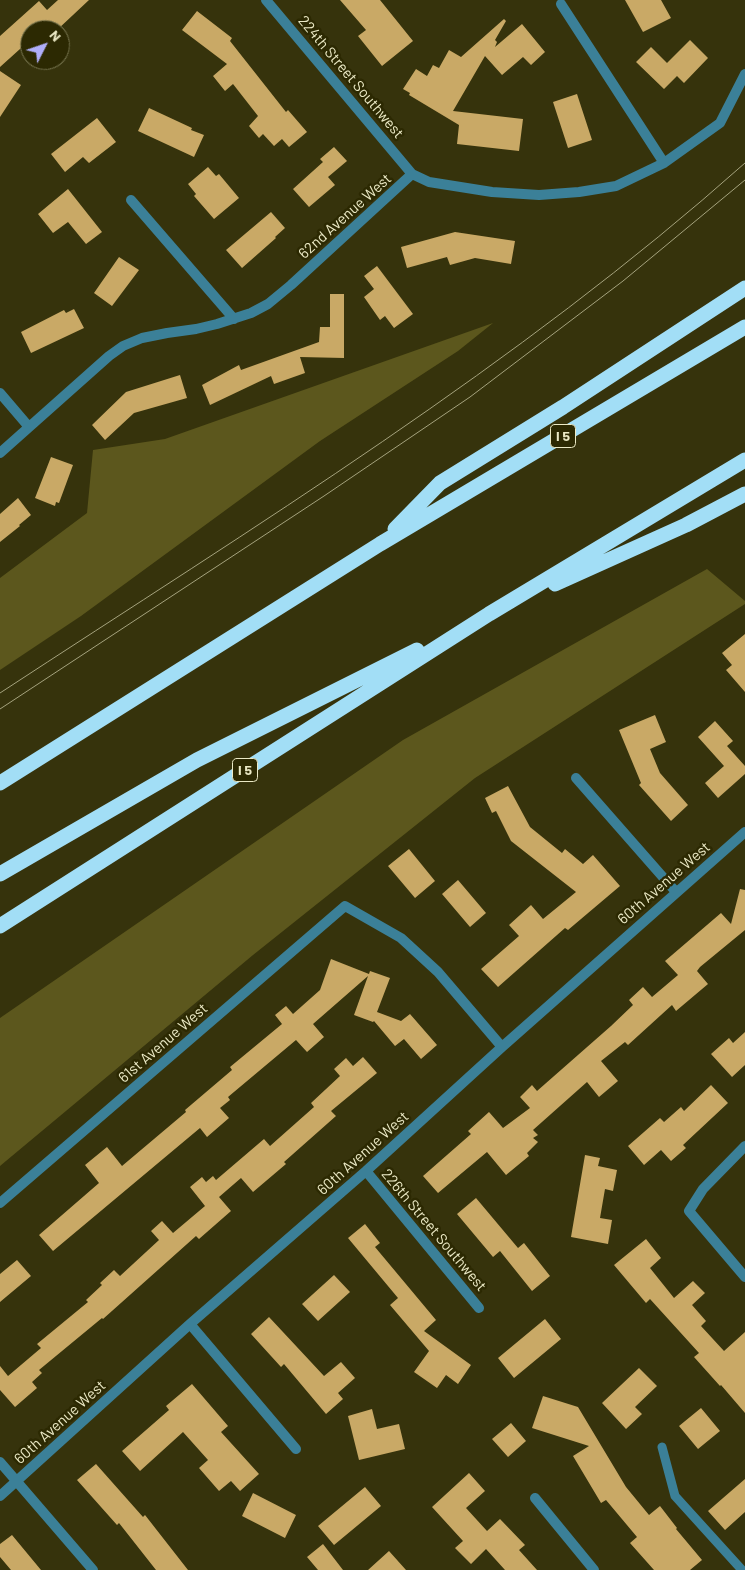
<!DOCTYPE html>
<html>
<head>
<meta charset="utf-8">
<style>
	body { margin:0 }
	#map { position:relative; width:745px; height:1570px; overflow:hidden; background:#36330c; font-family:Barlow,sans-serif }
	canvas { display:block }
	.north { position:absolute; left:20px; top:20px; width:50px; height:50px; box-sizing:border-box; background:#2c2902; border:1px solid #787650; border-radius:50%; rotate:49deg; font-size:14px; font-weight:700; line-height:20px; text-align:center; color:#ebe9c5 }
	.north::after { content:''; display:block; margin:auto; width:18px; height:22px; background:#afaefa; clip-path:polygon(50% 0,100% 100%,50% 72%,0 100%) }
</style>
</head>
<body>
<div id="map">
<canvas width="745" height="1570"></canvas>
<div class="north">N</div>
</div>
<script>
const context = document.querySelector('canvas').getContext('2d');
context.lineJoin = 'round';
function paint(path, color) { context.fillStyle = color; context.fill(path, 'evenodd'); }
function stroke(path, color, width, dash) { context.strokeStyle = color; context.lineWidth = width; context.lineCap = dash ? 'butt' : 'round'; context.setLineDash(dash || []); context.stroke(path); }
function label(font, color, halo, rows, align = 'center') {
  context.font = font + ' Barlow,sans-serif'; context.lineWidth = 5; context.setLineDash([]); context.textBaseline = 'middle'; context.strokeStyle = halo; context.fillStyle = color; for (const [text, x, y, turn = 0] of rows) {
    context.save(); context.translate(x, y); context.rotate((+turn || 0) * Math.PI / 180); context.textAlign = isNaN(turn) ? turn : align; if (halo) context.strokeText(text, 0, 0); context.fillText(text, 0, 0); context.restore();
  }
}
const green = new Path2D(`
	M 493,323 L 458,351 L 320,441 L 81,616 L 0,670 L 0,578 L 87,513 L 93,450 L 165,439 Z
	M 707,569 L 745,601 L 745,604 L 475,778 L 253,955 L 0,1166 L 0,1018 L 403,740 Z`);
const building = new Path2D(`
	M 58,0 L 89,0 L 57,30 L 30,30 L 30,40 L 0,67 L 0,36 L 39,1 L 47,10 Z
	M 340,0 L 380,0 L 413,41 L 382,66 L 358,36 L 366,30 Z
	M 625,0 L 661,0 L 671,18 L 643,32 Z
	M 197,11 L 232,38 L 230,41 L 286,112 L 288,110 L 307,132 L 289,147 L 282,139 L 274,146 L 263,134 L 259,138 L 249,126 L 258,116 L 233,84 L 225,91 L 213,76 L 227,64 L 182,30 Z
	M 504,19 L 506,21 L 495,40 L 497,42 L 495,47 L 522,24 L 545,52 L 531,65 L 523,57 L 502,75 L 485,56 L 453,111 L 523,119 L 519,151 L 457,144 L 459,125 L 409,95 L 410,93 L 403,89 L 416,69 L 427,76 L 433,65 L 439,68 L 449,50 L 461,57 Z
	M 690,40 L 708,58 L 684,83 L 677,76 L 664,89 L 636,62 L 651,47 L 667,63 Z
	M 0,71 L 21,85 L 0,117 Z
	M 577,94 L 592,140 L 568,148 L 553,102 Z
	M 149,108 L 192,128 L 191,130 L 204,135 L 194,157 L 138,131 Z
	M 97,118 L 116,142 L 89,163 L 83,157 L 65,172 L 51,154 Z
	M 334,147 L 347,161 L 328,177 L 335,185 L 309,207 L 293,189 L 323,162 L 320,159 Z
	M 208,167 L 216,176 L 219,174 L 239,198 L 214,219 L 194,196 L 196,194 L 188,184 Z
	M 68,189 L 102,232 L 86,244 L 68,222 L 53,233 L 38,214 Z
	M 271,212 L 285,228 L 275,237 L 276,238 L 242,268 L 226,250 Z
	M 455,232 L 515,241 L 511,264 L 475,258 L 450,265 L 447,257 L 407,268 L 401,247 Z
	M 119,257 L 139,270 L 112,306 L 94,293 Z
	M 377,266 L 413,314 L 394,328 L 385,316 L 380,320 L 364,297 L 374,289 L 364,276 Z
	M 330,294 L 344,294 L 344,358 L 300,357 L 305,373 L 274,384 L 271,376 L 210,405 L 202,385 L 239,365 L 241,370 L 319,342 L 320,327 L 330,327 Z
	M 74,309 L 84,328 L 31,353 L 21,332 L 64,310 L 66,313 Z
	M 180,375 L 187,398 L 134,413 L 105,440 L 92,425 L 126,392 Z
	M 51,457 L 73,465 L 59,503 L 56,502 L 55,506 L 35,498 Z
	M 18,498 L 31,515 L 19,525 L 20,526 L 0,542 L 0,514 Z
	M 745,634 L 745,692 L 726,670 L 732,665 L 722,653 Z
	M 655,715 L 666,742 L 650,749 L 660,773 L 688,805 L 671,821 L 639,785 L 641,783 L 619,730 Z
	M 715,721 L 733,741 L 727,746 L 745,766 L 745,774 L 718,798 L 705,783 L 724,766 L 698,737 Z
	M 508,786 L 530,827 L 562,853 L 565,849 L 583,864 L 593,855 L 620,886 L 568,930 L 565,928 L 498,987 L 481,969 L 519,936 L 509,925 L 531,905 L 543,919 L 576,892 L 511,841 L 496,811 L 492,813 L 485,798 Z
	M 409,849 L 435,881 L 415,898 L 388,866 Z
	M 458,880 L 486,913 L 470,927 L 442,894 Z
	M 740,889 L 745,890 L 745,930 L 700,967 L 697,971 L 708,984 L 676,1011 L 672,1005 L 628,1045 L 625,1042 L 601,1061 L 618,1081 L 599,1097 L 587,1082 L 533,1130 L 538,1135 L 533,1138 L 538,1142 L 527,1153 L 529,1156 L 506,1175 L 487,1152 L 438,1193 L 423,1176 L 471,1134 L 468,1131 L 489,1112 L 503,1128 L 530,1108 L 520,1097 L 532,1085 L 537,1091 L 611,1026 L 633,1005 L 629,1000 L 643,987 L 652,997 L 678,975 L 665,961 L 721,913 L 731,924 Z
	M 331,959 L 369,974 L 370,971 L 390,978 L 377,1012 L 401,1021 L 410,1014 L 437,1045 L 421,1059 L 404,1039 L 395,1046 L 374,1021 L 373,1022 L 354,1015 L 368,976 L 313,1024 L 324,1037 L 307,1052 L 296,1040 L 228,1097 L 230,1100 L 220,1108 L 229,1118 L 207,1137 L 200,1128 L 53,1251 L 39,1235 L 99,1183 L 85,1165 L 107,1147 L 122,1166 L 186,1112 L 185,1110 L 232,1070 L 230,1067 L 282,1024 L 275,1015 L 286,1006 L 293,1014 L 320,990 Z
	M 745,1032 L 745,1065 L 732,1077 L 711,1054 L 729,1038 L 733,1043 Z
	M 363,1057 L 377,1073 L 331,1111 L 336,1116 L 284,1162 L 286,1164 L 253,1192 L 241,1178 L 219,1197 L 231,1211 L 199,1239 L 196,1236 L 103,1319 L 102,1318 L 39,1370 L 42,1373 L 32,1382 L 37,1388 L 15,1407 L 0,1390 L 0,1366 L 8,1376 L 41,1348 L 37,1344 L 88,1302 L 86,1300 L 102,1285 L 100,1283 L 114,1270 L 120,1276 L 159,1240 L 151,1231 L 162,1221 L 173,1233 L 205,1206 L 190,1187 L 202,1177 L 206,1182 L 213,1176 L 216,1180 L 264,1139 L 270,1146 L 314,1107 L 311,1103 L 340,1076 L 334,1069 L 346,1058 L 353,1066 Z
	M 711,1085 L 728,1103 L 683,1145 L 686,1148 L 671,1161 L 661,1150 L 644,1165 L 628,1146 L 660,1118 L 664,1122 L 681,1107 L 684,1111 Z
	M 585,1155 L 600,1158 L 598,1166 L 617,1170 L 613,1191 L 605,1189 L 600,1218 L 612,1220 L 608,1244 L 571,1237 Z
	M 476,1198 L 518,1248 L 524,1243 L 550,1276 L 532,1291 L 500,1251 L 493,1257 L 457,1214 Z
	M 365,1224 L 380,1243 L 375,1247 L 436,1320 L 424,1331 L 471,1365 L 458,1384 L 446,1375 L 437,1388 L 414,1372 L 429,1351 L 390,1305 L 398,1298 L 348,1238 Z
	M 646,1239 L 661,1258 L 650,1268 L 674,1298 L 693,1281 L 705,1293 L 692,1305 L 706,1321 L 701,1326 L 724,1351 L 745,1332 L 745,1413 L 721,1385 L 720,1386 L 694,1357 L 699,1353 L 650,1299 L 646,1303 L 614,1265 Z
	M 17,1260 L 31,1276 L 0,1302 L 0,1274 Z
	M 334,1275 L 350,1292 L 318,1321 L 302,1304 Z
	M 269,1317 L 324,1376 L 341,1362 L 355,1378 L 338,1393 L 343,1399 L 326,1414 L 284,1364 L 281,1367 L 251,1334 Z
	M 545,1319 L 561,1339 L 514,1378 L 498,1358 Z
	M 639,1368 L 657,1386 L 635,1407 L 642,1414 L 626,1429 L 602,1403 Z
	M 192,1384 L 228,1426 L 221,1432 L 259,1474 L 240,1491 L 231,1481 L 219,1491 L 199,1468 L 208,1460 L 183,1432 L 140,1471 L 122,1451 L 169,1410 L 166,1406 Z
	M 543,1396 L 578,1407 L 626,1487 L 649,1515 L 660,1506 L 677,1528 L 676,1529 L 702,1560 L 690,1570 L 654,1570 L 630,1543 L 637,1537 L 606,1500 L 601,1503 L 573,1456 L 589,1446 L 532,1428 Z
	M 701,1408 L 720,1431 L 698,1449 L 679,1426 Z
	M 372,1409 L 377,1429 L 399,1424 L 405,1449 L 359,1460 L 348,1416 Z
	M 511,1423 L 526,1441 L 508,1457 L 492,1439 Z
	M 96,1464 L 143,1517 L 145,1515 L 188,1570 L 156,1570 L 119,1523 L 117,1525 L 77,1480 Z
	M 469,1473 L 485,1491 L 466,1508 L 487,1531 L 500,1519 L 525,1545 L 519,1550 L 537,1570 L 505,1570 L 486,1549 L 471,1564 L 455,1548 L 463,1541 L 432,1507 Z
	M 745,1479 L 745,1512 L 725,1530 L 708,1511 Z
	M 365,1487 L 381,1506 L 334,1545 L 318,1526 Z
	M 253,1493 L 296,1515 L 285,1538 L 242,1516 Z
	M 12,1535 L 41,1570 L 11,1570 L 0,1557 L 0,1544 Z
	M 323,1544 L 343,1570 L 318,1570 L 307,1557 Z
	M 389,1551 L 406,1570 L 368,1570 Z`);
const lane = new Path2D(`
	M 662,1447 L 675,1496 L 742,1570`);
const street = new Path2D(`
	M 266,0 L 412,174
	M 561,4 L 664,163
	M 131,200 L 234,319
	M 0,393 L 29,427
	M 0,453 L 109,356 L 123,346 L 142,338 L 167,333 L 196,329 L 217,324 L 251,313 L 268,304 L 291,285 L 412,174 L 429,182 L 492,192 L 539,195 L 579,192 L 616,186 L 664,163 L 720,123 L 745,74
	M 576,778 L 676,892
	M 745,1146 L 703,1189 L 689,1211 L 745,1277
	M 366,1171 L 479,1308
	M 0,1203 L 345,906 L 401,938 L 438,972 L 502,1047
	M 190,1324 L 296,1449
	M 0,1462 L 93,1570
	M 0,1496 L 190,1324 L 366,1171 L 502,1047 L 745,832
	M 535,1498 L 594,1570`);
const highway = new Path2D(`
	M 395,529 L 440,483 L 563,407 L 745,288
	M 555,584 L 686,525 L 745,494
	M 0,783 L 380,544 L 745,327
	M 0,874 L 197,760 L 417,650
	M 0,926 L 489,614 L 745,460`);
const tram = new Path2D(`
	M 0,693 C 255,526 517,366 745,163
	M 0,709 L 324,496 L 470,397 L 623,281 L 745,180`);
const shields = [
	[563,436,25],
	[245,770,25]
];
const shieldNames = [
	["I 5",563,436],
	["I 5",245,770]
];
const streetNames = [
	["224th Street Southwest",351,77,50],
	["62nd Avenue West",345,216,-42],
	["60th Avenue West",664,883,-41],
	["61st Avenue West",163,1043,-41],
	["60th Avenue West",363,1153,-42],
	["226th Street Southwest",434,1230,50],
	["60th Avenue West",60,1422,-42]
];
paint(green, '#5c571d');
paint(building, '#c9a966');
stroke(lane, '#3b8098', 9);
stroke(street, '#3b8098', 10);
stroke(highway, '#a2def6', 15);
stroke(tram, '#a5a37e', 1);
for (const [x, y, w] of shields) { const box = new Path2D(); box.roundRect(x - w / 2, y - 11.5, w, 23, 4); context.fillStyle = '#2c2902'; context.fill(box); stroke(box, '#ebe9c5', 1); }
label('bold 14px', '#ebe9c5', null, shieldNames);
label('15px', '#ebe9c5', '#2c2902', streetNames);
</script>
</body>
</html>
